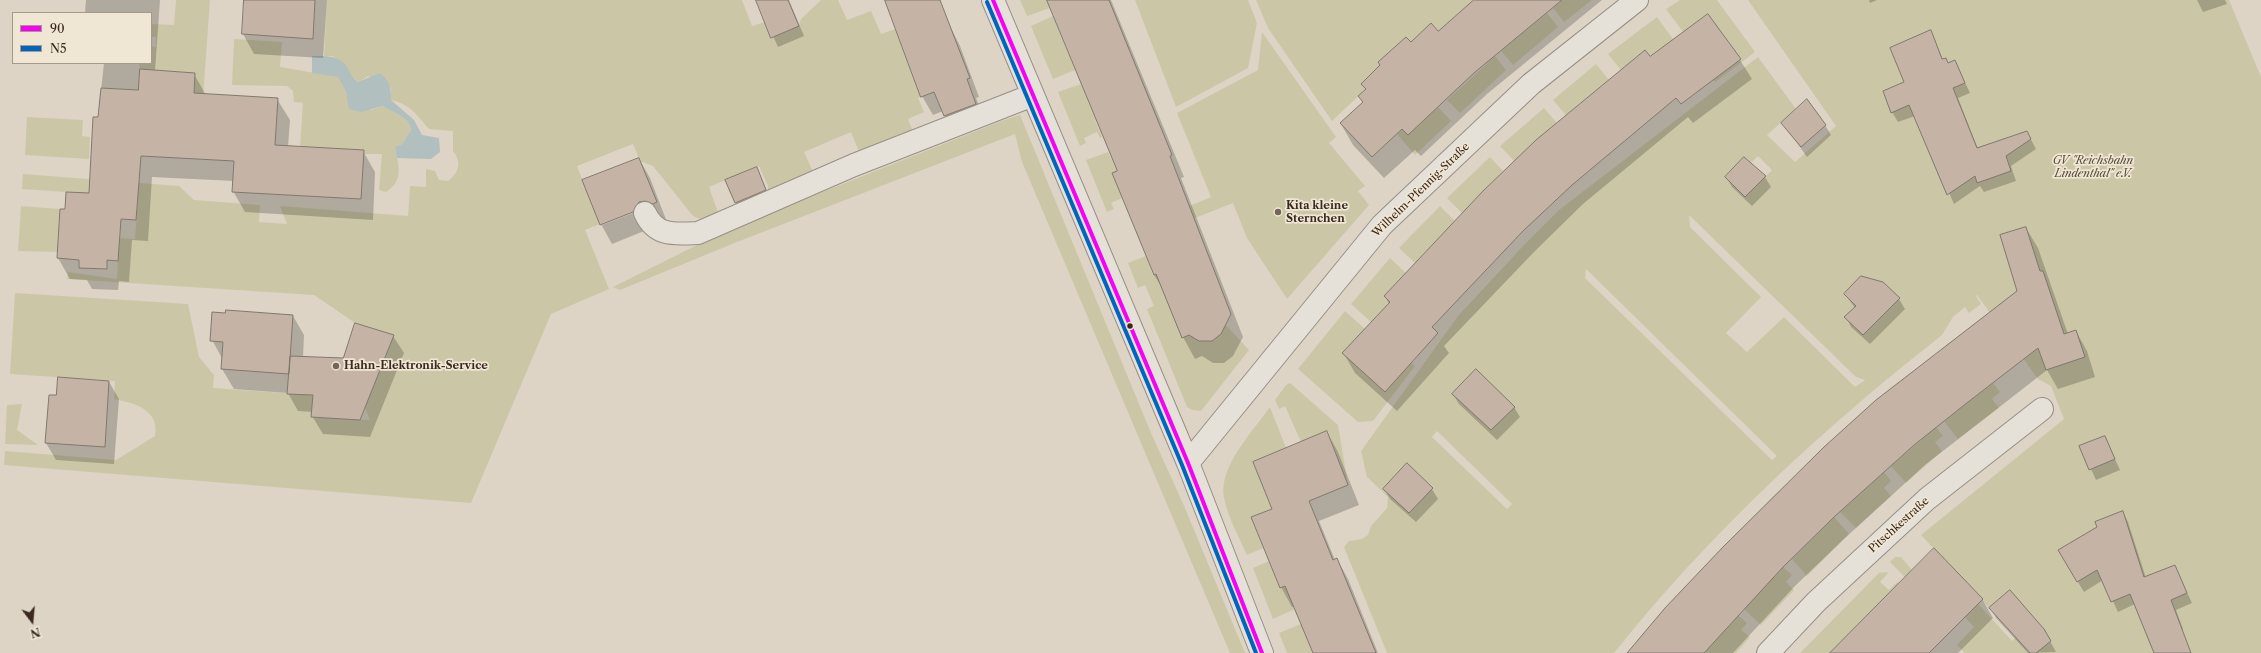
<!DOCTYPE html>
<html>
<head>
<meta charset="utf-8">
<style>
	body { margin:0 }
	#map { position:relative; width:2261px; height:653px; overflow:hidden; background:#ddd4c5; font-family:"Libre Caslon Text",serif }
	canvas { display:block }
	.legend { position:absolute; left:12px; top:12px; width:140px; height:52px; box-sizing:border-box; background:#efe6d3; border:1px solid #a79a8c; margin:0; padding:5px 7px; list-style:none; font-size:12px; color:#3b2921 }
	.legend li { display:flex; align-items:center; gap:8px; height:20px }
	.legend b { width:20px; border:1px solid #a79a8c }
	.north { position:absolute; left:12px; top:601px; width:40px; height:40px; -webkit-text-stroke:3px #efe6d3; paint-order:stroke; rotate:164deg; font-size:11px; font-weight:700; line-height:16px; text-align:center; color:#3b2921 }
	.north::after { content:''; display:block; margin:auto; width:14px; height:18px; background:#3b2921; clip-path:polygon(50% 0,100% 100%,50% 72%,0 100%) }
</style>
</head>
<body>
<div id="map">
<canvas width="2261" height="653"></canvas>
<ul class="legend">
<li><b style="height:5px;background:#f502f4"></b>90</li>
<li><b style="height:5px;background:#0065bd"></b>N5</li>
</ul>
<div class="north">N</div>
</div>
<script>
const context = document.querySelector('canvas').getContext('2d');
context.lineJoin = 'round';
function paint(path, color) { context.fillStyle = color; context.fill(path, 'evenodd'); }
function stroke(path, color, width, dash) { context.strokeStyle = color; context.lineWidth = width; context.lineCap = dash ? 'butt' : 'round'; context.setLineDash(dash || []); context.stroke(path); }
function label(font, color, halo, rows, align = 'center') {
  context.font = font + ' "Libre Caslon Text",serif'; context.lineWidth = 3.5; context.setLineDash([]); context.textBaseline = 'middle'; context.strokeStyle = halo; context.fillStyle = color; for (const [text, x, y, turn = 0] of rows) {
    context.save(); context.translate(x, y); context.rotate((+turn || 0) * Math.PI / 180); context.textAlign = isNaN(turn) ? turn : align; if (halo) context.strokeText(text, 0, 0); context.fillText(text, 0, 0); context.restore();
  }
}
const green = new Path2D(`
	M 176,0 L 210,0 L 201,125 L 191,125 L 195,73 L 140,69 L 139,63 L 151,63 L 151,46 L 156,47 L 156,37 L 151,37 L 151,24 L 174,25 Z
	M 327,0 L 742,0 L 752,26 L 765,22 L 771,38 L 799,26 L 801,19 L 821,0 L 838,0 L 847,20 L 871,11 L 881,34 L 895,29 L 921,97 L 918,98 L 924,112 L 908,119 L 913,132 L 860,154 L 851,132 L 804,152 L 814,174 L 768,194 L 768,186 L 759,166 L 709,187 L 719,215 L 703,220 L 693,216 L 653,166 L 640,161 L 633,144 L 577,166 L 600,224 L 585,230 L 609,289 L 551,314 L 471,503 L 4,465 L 5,451 L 116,460 L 155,436 C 160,410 135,403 114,399 L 115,381 L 10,374 L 15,293 L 188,304 L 199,357 L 214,375 L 213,388 L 313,395 L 312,417 L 370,420 L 360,396 L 369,396 L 394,335 L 355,323 L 314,295 L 67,279 L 68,272 L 117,279 L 119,238 L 135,239 L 138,197 L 22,189 L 23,174 L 179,186 L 194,200 L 260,205 L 259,222 L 287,224 L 280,206 L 408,216 L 410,186 L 426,187 L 426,169 L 435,171 L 439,180 L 448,181 C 459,173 462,162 453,151 L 453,131 L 429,129 C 417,115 410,104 391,100 L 391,88 L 368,76 L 359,82 L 352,78 L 348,69 L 333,56 L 324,56 Z
	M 1020,0 L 1046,0 L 1050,8 L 1027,16 Z
	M 1135,0 L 1248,0 L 1257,23 L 1248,68 L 1176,107 Z
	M 1256,0 L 1474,0 L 1438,31 L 1431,23 L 1411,42 L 1406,37 L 1378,62 L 1382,67 L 1373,72 L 1361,84 L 1366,89 L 1332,121 L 1268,28 Z
	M 1563,0 L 1592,0 L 1564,22 L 1553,8 Z
	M 1680,0 L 1717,0 L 1755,52 L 1715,82 L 1713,80 L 1741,59 L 1708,14 L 1683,32 L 1666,9 Z
	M 1748,0 L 2229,0 L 2261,77 L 2261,653 L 1965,653 L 1957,645 L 1974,627 L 1955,607 L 1944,617 L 1890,562 L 1895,557 L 1901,557 L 1912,570 L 1910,571 L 1930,591 L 1949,572 L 2012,641 L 2016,637 L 1921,535 L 2064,419 L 2051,386 L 2038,379 L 1977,295 L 1976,296 L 1981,304 L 1969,313 L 1965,307 L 1953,317 L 1942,335 C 1821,430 1710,533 1614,653 L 1387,653 L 1344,547 L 1349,541 L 1362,539 L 1368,535 L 1371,526 L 1387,508 L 1388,497 L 1367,477 L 1361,451 L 1458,316 L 1524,245 L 1559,210 L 1758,57 L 1796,109 L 1767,135 L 1795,162 L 1836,126 ZM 1758,156 L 1772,170 L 1745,197 L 1725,177 L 1744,157 L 1751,163 ZM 1689,215 L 1856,377 L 1865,380 L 1855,387 L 1784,317 L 1747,352 L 1726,333 L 1761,297 L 1690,227 ZM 1586,269 L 1777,456 L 1772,460 L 1585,278 ZM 1437,431 L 1512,504 L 1507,509 L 1432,437 Z
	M 1547,13 L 1558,27 L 1513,65 L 1501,51 Z
	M 1053,16 L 1075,70 L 1053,79 L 1031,26 Z
	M 1657,17 L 1673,39 L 1650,56 L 1645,50 L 1621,70 L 1608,54 Z
	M 1262,32 L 1336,137 L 1329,143 L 1365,186 L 1358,191 L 1369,205 L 1287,299 L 1247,238 L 1233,203 L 1195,218 L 1190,206 L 1211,197 L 1177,113 L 1258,70 Z
	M 234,39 L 282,42 L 280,67 L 338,77 L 346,92 L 350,109 L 371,110 L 383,106 C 393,113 410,117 411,130 L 402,144 L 395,147 C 398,165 405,180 386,192 L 379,190 L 382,154 L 364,154 L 364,150 L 300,147 L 303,103 L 294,102 L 293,91 L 287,86 L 232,85 Z
	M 1495,56 L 1506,70 L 1460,113 L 1447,100 Z
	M 1596,64 L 1609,80 L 1566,115 L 1553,100 Z
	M 1081,84 L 1102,137 L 1100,138 L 1097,132 L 1084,138 L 1086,143 L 1080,146 L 1058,92 Z
	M 1438,107 L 1451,121 L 1415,155 L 1397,134 L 1403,129 L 1408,135 Z
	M 1544,108 L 1557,123 L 1514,161 L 1500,146 Z
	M 1020,115 L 1151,433 L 1185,508 L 1245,653 L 1230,653 L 1022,162 L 1015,134 L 732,244 L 620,290 L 613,287 L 729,229 L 1004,120 Z
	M 27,117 L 83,120 L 82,136 L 90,137 L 89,159 L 25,155 Z
	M 1108,152 L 1117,171 L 1112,173 L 1122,198 L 1111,203 L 1114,209 L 1107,212 L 1086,160 Z
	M 1490,157 L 1503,171 L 1462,213 L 1447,198 Z
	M 21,206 L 60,209 L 58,252 L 18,251 Z
	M 1440,206 L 1455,221 L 1415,263 L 1399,248 Z
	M 1146,256 L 1153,275 L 1156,274 L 1194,338 C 1207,346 1225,339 1223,322 L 1249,350 L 1201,411 L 1192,410 L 1187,407 L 1147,309 L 1154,306 L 1145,285 L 1138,288 L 1128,263 Z
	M 1390,258 L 1406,273 L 1384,296 L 1390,302 L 1371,322 L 1351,304 Z
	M 1345,311 L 1365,329 L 1415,366 L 1373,421 L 1358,422 L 1298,369 Z
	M 1290,383 L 1338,425 L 1348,485 L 1328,431 L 1301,442 L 1285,406 L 1279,409 L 1275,400 L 1286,385 Z
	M 1993,383 L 2000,392 L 1992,399 L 1999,408 L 1958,439 L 1944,421 Z
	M 22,404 L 17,430 L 38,445 L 5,444 L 7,405 Z
	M 1270,407 L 1286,448 L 1253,462 L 1272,509 L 1251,517 L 1263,548 L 1247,555 C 1239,537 1228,518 1224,498 C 1218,467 1253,431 1270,407 Z
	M 1936,427 L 1943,436 L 1935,442 L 1942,451 L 1906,483 L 1891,466 Z
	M 1884,472 L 1891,481 L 1884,488 L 1891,496 L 1856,528 L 1840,512 Z
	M 1834,517 L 1849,534 L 1807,576 L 1792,559 Z
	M 1269,561 L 1280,588 L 1285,586 L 1295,609 L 1273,619 L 1253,568 Z
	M 1783,567 L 1792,575 L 1786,582 L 1794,590 L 1761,625 L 1744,609 Z
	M 1887,572 L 1888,573 L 1880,582 L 1889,590 L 1897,582 L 1909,592 L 1830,653 L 1800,653 L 1879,573 Z
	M 1738,615 L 1747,623 L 1741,630 L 1750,637 L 1736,653 L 1704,653 Z
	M 1301,624 L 1313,653 L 1287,653 L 1279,633 Z`);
const water = new Path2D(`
	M 312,56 C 327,56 340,54 349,70 C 352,76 352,78 358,82 L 380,73 C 390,81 391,88 391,100 L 414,120 L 422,135 L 439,138 L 440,152 L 431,159 L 397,158 L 395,147 L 402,144 L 411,130 C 410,117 393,113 383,106 L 361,112 L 349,109 L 346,92 L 338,77 L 312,73 Z`);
const shadow = new Path2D(`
	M 86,0 L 160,0 L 155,71 L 194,74 L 206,95 L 277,99 L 290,120 L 288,147 L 363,151 L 375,172 L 373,220 L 245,212 L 233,191 L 234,181 L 152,177 L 148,241 L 132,240 L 129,282 L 119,281 L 118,290 L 92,289 L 87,280 L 70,279 L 58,258 L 61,210 L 66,210 L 90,194 L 104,63 L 151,63 L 151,13 L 85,13 Z
	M 245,0 L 327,0 L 323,58 L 254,54 L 243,34 Z
	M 757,0 L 789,0 L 804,36 L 778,47 Z
	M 885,0 L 937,0 L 960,46 L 979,97 L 976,98 L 986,122 L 955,134 L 943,111 L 933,115 L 922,96 Z
	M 1046,0 L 1111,0 L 1184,177 L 1181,178 L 1243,337 L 1233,356 L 1224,363 L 1213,363 L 1202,356 L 1195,359 L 1183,337 L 1165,292 L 1154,275 L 1118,171 L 1050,5 Z
	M 1476,0 L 1602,0 L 1487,94 L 1421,156 L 1415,150 L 1384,178 L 1353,145 L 1341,124 L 1363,103 L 1359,96 L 1366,90 L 1362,84 L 1410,43 L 1438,32 Z
	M 1869,0 L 1877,0 L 1870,3 Z
	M 2197,0 L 2225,0 L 2227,4 L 2203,12 Z
	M 1708,15 L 1740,60 L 1752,79 L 1693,123 L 1688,117 L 1583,204 L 1535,251 L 1444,346 L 1449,353 L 1397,411 L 1355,373 L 1344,354 L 1389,304 L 1385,296 L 1650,58 Z
	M 1931,31 L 1943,60 L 1948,64 L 1955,61 L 1970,93 L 1958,98 L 1978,149 L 2027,132 L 2036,149 L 2011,166 L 2016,181 L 1984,192 L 1980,186 L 1954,204 L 1915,116 L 1898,122 L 1892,112 Z
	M 1783,123 L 1825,125 L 1831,135 L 1807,157 Z
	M 639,159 L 650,178 L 667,222 L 650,222 L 644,231 L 612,244 L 601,224 ZM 637,209 L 638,211 L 602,225 L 602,223 Z
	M 757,168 L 771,200 L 742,213 L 727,181 Z
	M 1726,177 L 1765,177 L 1771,187 L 1752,206 L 1732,187 Z
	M 2026,228 L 2038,248 L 2068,334 L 2076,331 L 2087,351 L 2095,377 L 2058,389 L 2047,370 L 1925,465 L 1845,538 L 1794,587 L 1733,653 L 1629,653 L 1675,600 L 1773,497 L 1877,401 L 2019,291 Z
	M 1883,283 L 1899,299 L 1905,309 L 1870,344 L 1851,327 L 1846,317 L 1855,308 L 1845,294 Z
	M 293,316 L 304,335 L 303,357 L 344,359 L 393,336 L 404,353 L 370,437 L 323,434 L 312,416 L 313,412 L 298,411 L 288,393 L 234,389 L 222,369 L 223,360 L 212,340 Z
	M 109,382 L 119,399 L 114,464 L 56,460 L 46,443 L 57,396 Z
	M 1453,394 L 1514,407 L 1520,417 L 1497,440 L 1459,404 Z
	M 1327,432 L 1338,452 L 1359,505 L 1319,521 L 1335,560 L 1337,559 L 1348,579 L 1378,653 L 1314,653 L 1295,606 L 1292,607 L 1281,587 L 1274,509 Z
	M 2105,437 L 2120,470 L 2096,480 L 2081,447 Z
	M 1384,489 L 1432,489 L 1438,499 L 1416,522 L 1390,499 Z
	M 2123,512 L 2128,522 L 2146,578 L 2175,566 L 2192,603 L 2176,610 L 2183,629 L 2152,641 L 2135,604 L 2118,612 L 2103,580 L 2084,592 L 2059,551 Z
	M 1982,599 L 1993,618 L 1958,653 L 1831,653 Z
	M 1991,608 L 2044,630 L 2056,652 L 2028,653 L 1996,618 Z`);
const building = new Path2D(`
	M 244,0 L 315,0 L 313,39 L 242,34 Z
	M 756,0 L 788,0 L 799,26 L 771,38 Z
	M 885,0 L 940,0 L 970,78 L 967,79 L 976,104 L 944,116 L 934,92 L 921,97 Z
	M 1047,0 L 1109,0 L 1172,155 L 1170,156 L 1231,314 L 1221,334 L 1212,341 L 1199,341 L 1189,335 L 1182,338 L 1156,274 L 1154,275 L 1112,173 L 1117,171 Z
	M 1474,0 L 1562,0 L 1475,72 L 1408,135 L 1402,129 L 1372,157 L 1340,123 L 1363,102 L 1358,96 L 1366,89 L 1361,84 L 1380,65 L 1378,62 L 1406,37 L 1411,42 L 1431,23 L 1438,31 Z
	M 1708,14 L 1741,59 L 1681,104 L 1676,98 L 1572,185 L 1523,231 L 1432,327 L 1438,333 L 1385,392 L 1342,353 L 1390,302 L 1384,296 L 1483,191 L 1536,140 L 1645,50 L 1650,56 Z
	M 1931,30 L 1942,59 L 1946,58 L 1948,63 L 1955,60 L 1965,83 L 1953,88 L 1977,148 L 2027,131 L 2031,139 L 2006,156 L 2011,171 L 1977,183 L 1975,176 L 1947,195 L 1909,105 L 1891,113 L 1883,91 L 1904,82 L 1890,48 Z
	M 140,69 L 195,73 L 194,93 L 278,98 L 275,145 L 364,150 L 361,199 L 232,192 L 234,161 L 141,156 L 136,220 L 121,219 L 118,261 L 107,260 L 107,269 L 79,268 L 79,260 L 57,258 L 60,209 L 65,209 L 66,192 L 89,193 L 93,117 L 98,117 L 101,88 L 138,90 Z
	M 1807,99 L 1826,125 L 1801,147 L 1781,123 Z
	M 1744,157 L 1766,176 L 1745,197 L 1725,177 Z
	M 639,158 L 657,202 L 653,204 L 645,201 L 639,202 L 633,212 L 600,225 L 582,180 Z
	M 757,167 L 766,190 L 735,203 L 725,180 Z
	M 2026,227 L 2040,271 L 2043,271 L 2064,334 L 2076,330 L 2085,357 L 2046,370 L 2038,348 L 1968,402 L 1914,445 L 1834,517 L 1783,567 L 1704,653 L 1627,653 L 1665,608 L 1723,547 L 1824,447 L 1876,400 L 2017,291 L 2000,235 Z
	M 1861,276 L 1883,282 L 1900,298 L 1863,335 L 1844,317 L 1856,306 L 1844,294 Z
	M 226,310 L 293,315 L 289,374 L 221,369 L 223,342 L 210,341 L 212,312 L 225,313 Z
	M 355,323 L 394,335 L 360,420 L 311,417 L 313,395 L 287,394 L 290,356 L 343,358 Z
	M 1476,369 L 1515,407 L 1491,430 L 1452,394 Z
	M 58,377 L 109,381 L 105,447 L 45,443 L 49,395 L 56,395 Z
	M 1327,431 L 1348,485 L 1309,501 L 1333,560 L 1337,558 L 1376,653 L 1313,653 L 1285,586 L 1280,588 L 1251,517 L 1272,509 L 1253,462 Z
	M 2105,436 L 2115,459 L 2089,470 L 2079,446 Z
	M 1407,463 L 1433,488 L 1409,513 L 1383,489 Z
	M 2123,511 L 2144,577 L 2175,565 L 2187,593 L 2171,600 L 2191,653 L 2154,653 L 2130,594 L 2111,602 L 2097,570 L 2077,582 L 2058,550 L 2097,527 L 2095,522 Z
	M 1934,548 L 1983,599 L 1929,653 L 1830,653 Z
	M 2010,590 L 2044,629 L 2051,641 L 2036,653 L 2030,653 L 1989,608 Z`);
const minor = new Path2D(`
	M 993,0 L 1188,463 L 1262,653
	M 645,213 C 656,237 675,234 698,233 L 854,165 L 1033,95
	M 1188,463 L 1382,225 L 1531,84 L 1637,0
	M 1768,653 L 1816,602 L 1927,499 L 2042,409`);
const bus1 = new Path2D(`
	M 993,0 L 1188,463 L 1262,653`);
const bus2 = new Path2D(`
	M 987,2 L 1182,465 L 1256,653`);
const markers = [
	[1278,212,4,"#74655a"],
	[1130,326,3.5,"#3b2921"],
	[336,366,4,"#74655a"]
];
const parkNames = [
	["GV \"Reichsbahn",2093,161],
	["Lindenthal\" e.V.",2093,174]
];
const streetNames = [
	["Wilhelm-Pfennig-Straße",1421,190,-44],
	["Pitschkestraße",1899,525,-42]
];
const poiNames = [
	["Kita kleine",1286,206],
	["Sternchen",1286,219],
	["Hahn-Elektronik-Service",344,366]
];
paint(green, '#cbc7a6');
paint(water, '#b1bfbf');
paint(shadow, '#0003');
paint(building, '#c5b4a5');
stroke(building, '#80786f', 1);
stroke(minor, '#968f86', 24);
stroke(minor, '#e5e1d9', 22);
stroke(bus1, '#f502f4', 4);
stroke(bus2, '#0065bd', 4);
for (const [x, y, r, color] of markers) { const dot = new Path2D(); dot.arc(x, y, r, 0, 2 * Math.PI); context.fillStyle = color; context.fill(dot); stroke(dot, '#efe6d3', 1.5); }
label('italic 11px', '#5b4e3c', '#efe6d3', parkNames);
label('11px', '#3b2921', '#efe6d3', streetNames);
label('bold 11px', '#3b2921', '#efe6d3', poiNames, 'left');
</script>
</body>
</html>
